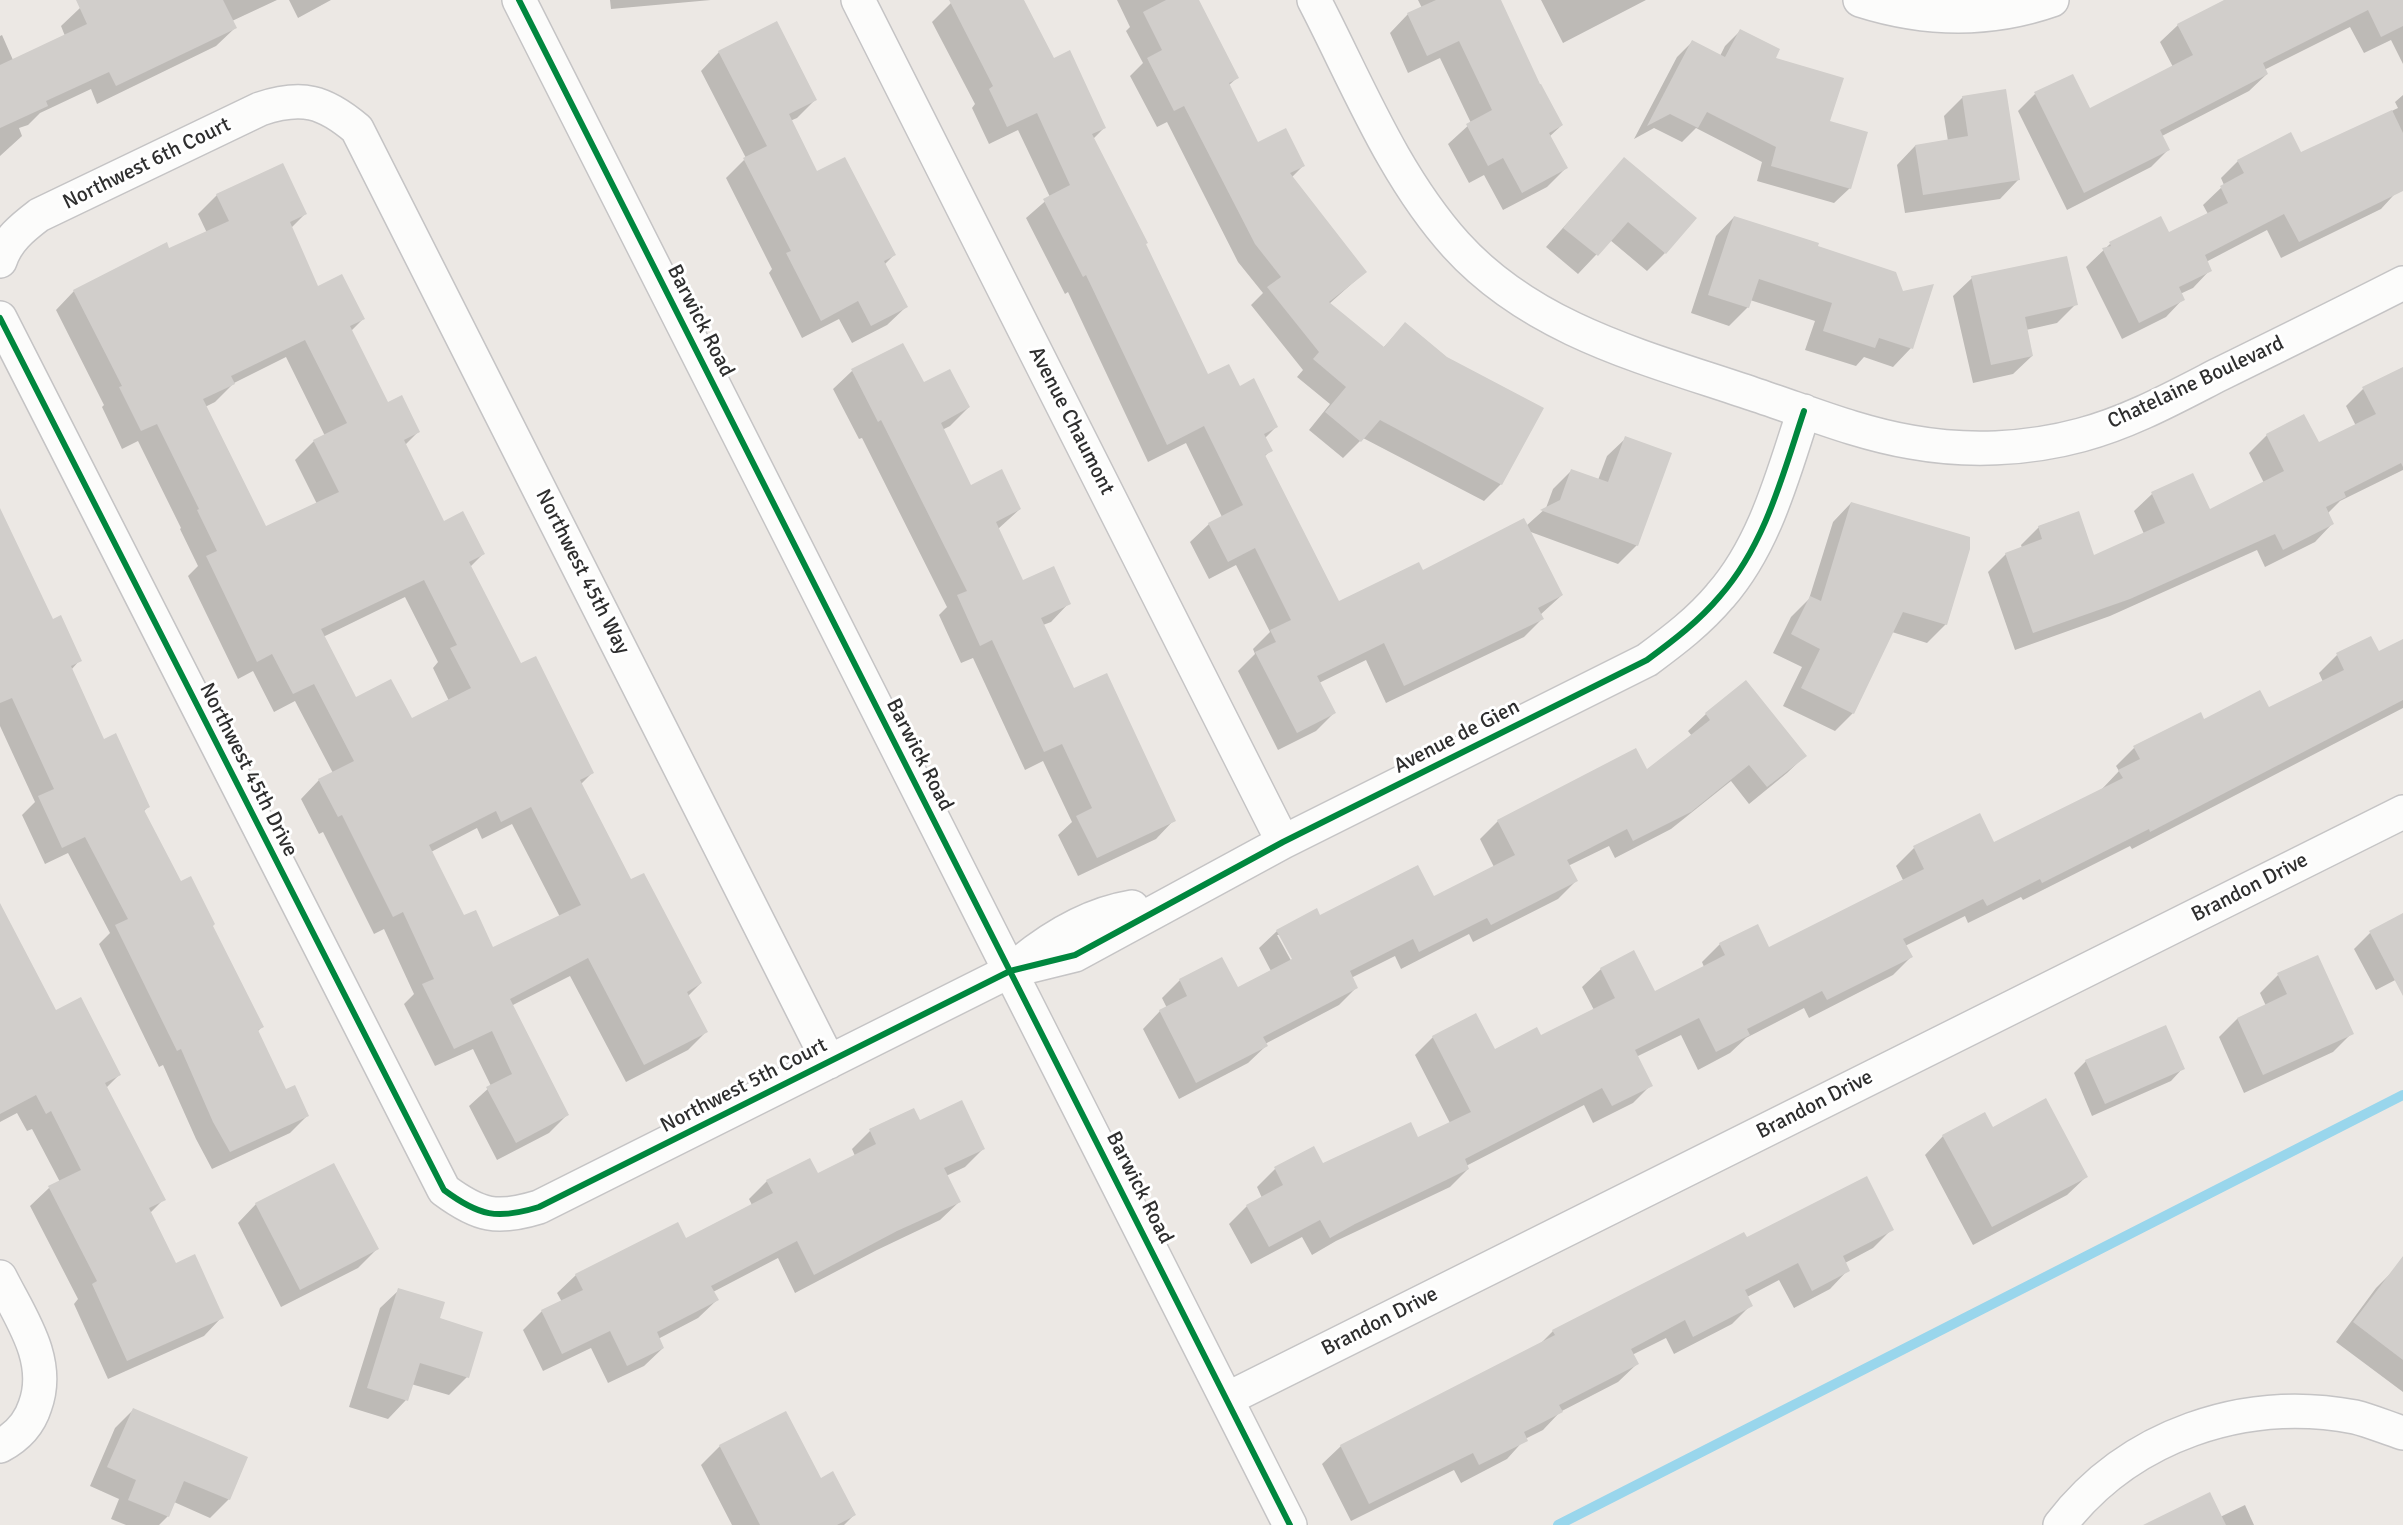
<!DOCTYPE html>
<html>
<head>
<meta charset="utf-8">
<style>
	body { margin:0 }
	canvas { display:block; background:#ece8e4 }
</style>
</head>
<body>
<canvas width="2403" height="1525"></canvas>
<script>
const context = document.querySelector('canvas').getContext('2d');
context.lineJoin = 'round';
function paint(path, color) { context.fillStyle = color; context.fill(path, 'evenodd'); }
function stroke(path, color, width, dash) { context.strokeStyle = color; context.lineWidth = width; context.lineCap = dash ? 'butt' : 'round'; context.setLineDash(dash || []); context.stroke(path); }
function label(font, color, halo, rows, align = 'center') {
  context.font = font + ' Signika,sans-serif'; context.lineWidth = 6; context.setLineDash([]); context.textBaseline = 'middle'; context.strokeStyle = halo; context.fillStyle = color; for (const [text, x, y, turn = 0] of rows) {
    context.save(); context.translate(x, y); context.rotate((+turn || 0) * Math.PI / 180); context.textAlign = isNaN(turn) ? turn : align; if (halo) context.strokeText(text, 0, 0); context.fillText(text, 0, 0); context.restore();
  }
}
const shadow = new Path2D(`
	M 96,0 L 277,0 L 232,21 L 235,28 L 216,46 L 97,104 L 91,89 L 40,113 L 28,125 L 19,128 L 22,136 L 0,156 L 0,36 L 2,35 L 13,60 L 65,36 L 61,26 L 80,8 Z
	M 289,0 L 331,0 L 298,18 Z
	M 610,0 L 711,0 L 611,9 Z
	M 957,0 L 1023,0 L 1053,60 L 1105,127 L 1093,139 L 1207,376 L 1239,388 L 1276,427 L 1265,438 L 1271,450 L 1264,457 L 1338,603 L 1422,572 L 1526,526 L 1546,508 L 1553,489 L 1572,470 L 1598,480 L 1607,456 L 1626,438 L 1637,545 L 1618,564 L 1528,531 L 1562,595 L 1540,615 L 1542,619 L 1524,637 L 1386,703 L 1366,660 L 1319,683 L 1334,713 L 1316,731 L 1278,750 L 1238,671 L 1255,654 L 1253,649 L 1270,632 L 1236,565 L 1209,579 L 1190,542 L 1209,524 L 1222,517 L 1186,443 L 1148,462 L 1068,292 L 1065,294 L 1026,218 L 1050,197 L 1018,130 L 989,144 L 972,108 L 975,104 L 932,22 L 951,3 Z
	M 1117,0 L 1197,0 L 1237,78 L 1228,86 L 1257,144 L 1304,165 L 1292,177 L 1365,272 L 1329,304 L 1383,348 L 1405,324 L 1501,484 L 1484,501 L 1363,438 L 1343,458 L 1309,430 L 1330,404 L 1297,377 L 1303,370 L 1251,305 L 1263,293 L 1238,262 L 1167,122 L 1157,127 L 1130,76 L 1143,63 L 1126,31 L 1130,27 Z
	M 1418,0 L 1499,0 L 1539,86 L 1562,125 L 1549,137 L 1566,168 L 1547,187 L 1503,210 L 1484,175 L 1469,183 L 1448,144 L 1471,123 L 1440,58 L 1408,73 L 1390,33 L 1408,14 L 1422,8 Z
	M 1541,0 L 1646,0 L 1563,43 Z
	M 2227,0 L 2403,0 L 2403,64 L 2391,40 L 2364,53 L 2350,27 L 2264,70 L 2267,74 L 2249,91 L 2162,136 L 2168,150 L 2151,167 L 2067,210 L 2018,111 L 2035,94 L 2089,110 L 2173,67 L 2160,42 L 2178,25 Z
	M 1740,31 L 1774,59 L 1828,122 L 1850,188 L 1834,203 L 1757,181 L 1762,162 L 1696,128 L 1682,142 L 1654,128 L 1634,139 L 1677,57 L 1692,42 L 1720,56 L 1725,46 Z
	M 719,52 L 816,99 L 797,118 L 790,121 L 817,173 L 894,255 L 884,265 L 906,307 L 887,325 L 852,343 L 839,319 L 802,338 L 769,273 L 772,269 L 726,178 L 746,158 L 701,71 Z
	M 2403,95 L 2403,185 L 2381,209 L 2281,258 L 2267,230 L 2206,262 L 2210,270 L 2193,288 L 2180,294 L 2183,299 L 2166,317 L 2122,339 L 2086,267 L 2110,244 L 2161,218 L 2168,234 L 2208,214 L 2203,205 L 2224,185 L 2221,178 L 2238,161 L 2300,154 L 2398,108 L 2395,102 Z
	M 1963,97 L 2018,180 L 2000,199 L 1905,213 L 1897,165 L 1915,146 L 1948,141 L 1944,116 Z
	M 1624,159 L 1665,253 L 1647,271 L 1610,240 L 1578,274 L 1546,247 Z
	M 217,195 L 305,214 L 291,228 L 318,288 L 363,319 L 351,331 L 387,404 L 419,431 L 405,445 L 444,523 L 483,554 L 470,567 L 520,665 L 592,773 L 580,785 L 631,881 L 701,983 L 688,996 L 706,1032 L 688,1050 L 626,1082 L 570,976 L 511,1006 L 567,1115 L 549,1133 L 497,1160 L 469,1106 L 491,1086 L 473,1049 L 435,1066 L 404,1004 L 414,994 L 384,929 L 374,934 L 323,832 L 319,834 L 301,799 L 319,780 L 333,773 L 295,701 L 274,712 L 253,671 L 238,679 L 188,576 L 198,566 L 180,529 L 181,528 L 138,441 L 122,449 L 102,407 L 104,405 L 56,310 L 74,291 L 207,233 L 198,214 ZM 286,357 L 325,436 L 314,441 L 295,460 L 317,504 L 266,528 L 205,407 L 215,402 L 234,383 ZM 405,597 L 438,662 L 433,668 L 449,701 L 411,720 L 355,699 L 323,637 ZM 512,824 L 560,917 L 493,949 L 464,917 L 431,852 L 477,828 L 482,839 Z
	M 1734,217 L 1816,247 L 1911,348 L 1893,367 L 1864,357 L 1856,366 L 1805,350 L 1815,321 L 1750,300 L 1748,307 L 1729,326 L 1691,313 L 1716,236 Z
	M 1972,278 L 2076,304 L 2057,323 L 2026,330 L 2032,356 L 2013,374 L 1973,383 L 1953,296 Z
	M 852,371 L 923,384 L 969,407 L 950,426 L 942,430 L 970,487 L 1020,509 L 998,529 L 1022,582 L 1069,603 L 1051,622 L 1043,625 L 1073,690 L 1174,820 L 1156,839 L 1078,876 L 1058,835 L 1072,822 L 1043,761 L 1025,770 L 973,658 L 961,663 L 939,615 L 947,607 L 862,438 L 859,439 L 833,389 Z
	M 2403,373 L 2403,470 L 2340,501 L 2327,514 L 2332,524 L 2315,542 L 2265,567 L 2257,550 L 2110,616 L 2015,650 L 1988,572 L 2006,554 L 2022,548 L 2021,545 L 2039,527 L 2093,557 L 2144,534 L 2134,511 L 2152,494 L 2193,475 L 2209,511 L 2264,483 L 2249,453 L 2267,435 L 2318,444 L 2356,426 L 2346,406 L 2363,389 Z
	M 1851,503 L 1946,624 L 1927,643 L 1892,632 L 1853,713 L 1835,731 L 1783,706 L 1802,667 L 1773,653 L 1791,617 L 1809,599 L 1833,522 Z
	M 0,511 L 52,621 L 80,660 L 71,670 L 103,741 L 149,806 L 143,812 L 180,883 L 211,926 L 262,1027 L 257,1032 L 285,1091 L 307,1116 L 290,1133 L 212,1169 L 196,1139 L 163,1065 L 159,1067 L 99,944 L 110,933 L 68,853 L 45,864 L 22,815 L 35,802 L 0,726 Z
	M 2403,641 L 2403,708 L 2132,849 L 2130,846 L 2023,900 L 2021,897 L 1968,923 L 1965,916 L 1905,946 L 1911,957 L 1893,975 L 1809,1018 L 1804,1008 L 1746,1038 L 1730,1053 L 1698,1070 L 1681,1035 L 1636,1057 L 1651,1085 L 1633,1103 L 1593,1123 L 1584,1105 L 1466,1166 L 1468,1169 L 1450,1187 L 1336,1241 L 1312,1255 L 1302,1237 L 1251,1264 L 1229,1224 L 1247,1206 L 1262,1198 L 1257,1187 L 1275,1169 L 1323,1165 L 1417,1139 L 1450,1123 L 1415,1055 L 1433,1037 L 1495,1051 L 1540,1037 L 1594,1010 L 1582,987 L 1601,969 L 1654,993 L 1704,967 L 1702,962 L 1720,944 L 1769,949 L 1903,880 L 1896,866 L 1914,848 L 1994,844 L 2101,790 L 2119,771 L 2116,766 L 2134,748 L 2204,721 L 2268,709 L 2323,682 L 2319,673 L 2337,655 L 2378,653 Z
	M 1746,682 L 1805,756 L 1787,773 L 1749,804 L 1731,781 L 1671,829 L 1615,858 L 1609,846 L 1568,866 L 1576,881 L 1558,899 L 1473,942 L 1469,934 L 1401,969 L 1395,956 L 1351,978 L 1356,988 L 1339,1005 L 1265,1044 L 1266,1046 L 1248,1063 L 1179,1099 L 1143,1029 L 1160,1011 L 1167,1008 L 1162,998 L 1180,980 L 1221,959 L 1237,989 L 1271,971 L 1259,948 L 1277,931 L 1319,917 L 1433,898 L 1494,867 L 1480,839 L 1498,821 L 1647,772 L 1692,736 L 1688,731 L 1706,714 ZM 1277,935 L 1281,935 L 1297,965 L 1294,966 Z
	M 0,906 L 55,1012 L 119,1075 L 106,1088 L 164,1199 L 150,1213 L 175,1264 L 222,1317 L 204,1336 L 108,1379 L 74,1304 L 78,1299 L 30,1206 L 49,1188 L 60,1182 L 32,1129 L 27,1131 L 17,1113 L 0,1122 Z
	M 2403,915 L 2403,976 L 2376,990 L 2354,949 L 2370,933 Z
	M 2278,975 L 2352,1033 L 2333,1052 L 2244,1093 L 2219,1037 L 2237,1019 L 2266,1006 L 2260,993 Z
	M 2086,1061 L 2183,1068 L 2171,1081 L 2092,1116 L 2074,1073 Z
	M 919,1122 L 984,1148 L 965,1167 L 946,1176 L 959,1202 L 940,1220 L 877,1250 L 795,1293 L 778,1258 L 713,1292 L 717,1300 L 698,1318 L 658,1339 L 663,1348 L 644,1366 L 608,1383 L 591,1348 L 543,1371 L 523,1330 L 542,1311 L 562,1302 L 557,1293 L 576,1275 L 686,1240 L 752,1205 L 749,1199 L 767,1181 L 817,1175 L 855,1156 L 852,1149 L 870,1131 Z
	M 1992,1129 L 2086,1177 L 2067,1195 L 1973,1245 L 1925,1155 L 1943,1136 Z
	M 256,1204 L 377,1249 L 358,1268 L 281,1307 L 238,1223 Z
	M 1892,1229 L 1873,1248 L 1845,1263 L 1848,1270 L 1830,1289 L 1794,1308 L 1779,1280 L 1747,1297 L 1751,1305 L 1732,1324 L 1674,1354 L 1666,1338 L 1632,1355 L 1637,1364 L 1618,1382 L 1560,1412 L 1543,1430 L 1525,1439 L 1507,1459 L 1461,1483 L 1454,1470 L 1351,1521 L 1322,1464 L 1341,1446 L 1540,1344 L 1553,1331 L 1746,1239 Z
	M 2394,1270 L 2403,1276 L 2403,1392 L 2336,1342 L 2376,1288 Z
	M 399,1290 L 438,1319 L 467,1377 L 449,1395 L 411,1384 L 406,1400 L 388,1419 L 349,1407 L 380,1308 Z
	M 133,1410 L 229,1499 L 210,1518 L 174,1502 L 168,1516 L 159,1525 L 126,1525 L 111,1519 L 119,1499 L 90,1486 L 115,1428 Z
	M 786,1413 L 820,1480 L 854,1515 L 844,1525 L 732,1525 L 701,1465 L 720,1446 Z
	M 2245,1505 L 2254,1525 L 2159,1525 L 2220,1517 Z`);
const stream = new Path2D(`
	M 1558,1525 L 2403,1095`);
const building = new Path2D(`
	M 76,0 L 223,0 L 237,28 L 116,86 L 109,72 L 46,101 L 48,106 L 0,128 L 0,65 L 87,24 Z
	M 949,0 L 1024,0 L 1054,58 L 1070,50 L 1106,128 L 1092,134 L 1148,243 L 1146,244 L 1208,374 L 1229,364 L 1240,386 L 1254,378 L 1278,427 L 1264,434 L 1273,451 L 1265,455 L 1339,601 L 1419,562 L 1423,570 L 1524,518 L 1563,595 L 1538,608 L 1544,619 L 1404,686 L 1384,643 L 1317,676 L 1336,713 L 1297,733 L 1255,652 L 1276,642 L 1270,630 L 1291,620 L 1255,548 L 1228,562 L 1208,523 L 1243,505 L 1204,426 L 1167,445 L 1086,275 L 1083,277 L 1043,199 L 1070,185 L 1037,113 L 1007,127 L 989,89 L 993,86 Z
	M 1166,0 L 1199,0 L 1239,78 L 1229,83 L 1258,142 L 1286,128 L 1305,166 L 1290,173 L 1367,272 L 1329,302 L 1384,347 L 1405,322 L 1447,357 L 1544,408 L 1502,485 L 1380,420 L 1361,442 L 1325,412 L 1346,387 L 1313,359 L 1319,352 L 1267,287 L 1281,277 L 1255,244 L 1184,106 L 1174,111 L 1147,58 L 1162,50 L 1143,12 Z
	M 1436,0 L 1501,0 L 1540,84 L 1541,84 L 1563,125 L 1549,133 L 1568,168 L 1522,193 L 1503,158 L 1488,166 L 1466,124 L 1492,110 L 1459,41 L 1427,56 L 1407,13 Z
	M 2224,0 L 2403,0 L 2403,26 L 2381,37 L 2368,10 L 2263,63 L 2268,74 L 2160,130 L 2170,150 L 2084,193 L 2034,92 L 2073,74 L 2090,108 L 2193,55 L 2177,24 Z
	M 777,21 L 817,100 L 789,114 L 817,171 L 845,157 L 896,255 L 884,261 L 908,307 L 871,326 L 858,301 L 821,321 L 786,253 L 791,251 L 743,158 L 767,146 L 718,51 Z
	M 1740,29 L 1780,49 L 1776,58 L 1844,78 L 1830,121 L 1868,132 L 1851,189 L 1771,166 L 1776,147 L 1707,112 L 1698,128 L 1670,114 L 1647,126 L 1692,40 L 1725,57 Z
	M 2006,89 L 2020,180 L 1923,195 L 1915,145 L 1968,136 L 1962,96 Z
	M 2392,110 L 2403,133 L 2403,191 L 2299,242 L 2284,214 L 2205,255 L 2212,271 L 2179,287 L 2185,300 L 2139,323 L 2102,248 L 2111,246 L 2109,242 L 2161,216 L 2169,232 L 2228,203 L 2220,186 L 2244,173 L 2237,160 L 2291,132 L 2301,152 Z
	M 1624,157 L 1697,218 L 1666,254 L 1628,222 L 1598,256 L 1563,228 Z
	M 283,163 L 307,214 L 290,222 L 318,286 L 342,274 L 365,319 L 350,326 L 388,402 L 402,395 L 420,432 L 404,440 L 444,521 L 463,511 L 485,554 L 469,562 L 521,663 L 536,656 L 594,773 L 580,780 L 631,879 L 644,873 L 702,983 L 687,992 L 708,1032 L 644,1065 L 588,958 L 510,999 L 569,1115 L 516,1143 L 486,1087 L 512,1074 L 492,1031 L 454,1049 L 422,984 L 434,979 L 403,912 L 393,917 L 342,815 L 338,817 L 318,779 L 354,761 L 314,684 L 293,694 L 272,654 L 257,662 L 206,556 L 217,551 L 197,510 L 199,509 L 157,424 L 141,431 L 119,387 L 122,386 L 73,290 L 167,242 L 169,248 L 229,221 L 216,194 ZM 305,340 L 347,423 L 313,440 L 339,492 L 266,526 L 203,399 L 235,384 L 231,376 ZM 424,580 L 457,645 L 450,648 L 471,688 L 412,718 L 391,679 L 356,697 L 321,629 ZM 531,807 L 581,905 L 493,947 L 476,910 L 464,915 L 429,845 L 496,811 L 501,822 Z
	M 1734,216 L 1819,243 L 1818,246 L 1896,272 L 1903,291 L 1934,284 L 1913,349 L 1879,338 L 1875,348 L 1823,331 L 1832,303 L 1759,279 L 1749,308 L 1708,295 Z
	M 2067,256 L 2078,305 L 2025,317 L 2033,356 L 1991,365 L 1971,276 Z
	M 903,343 L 924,382 L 950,369 L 970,407 L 941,423 L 971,485 L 1002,469 L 1021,509 L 996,522 L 1023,580 L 1054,566 L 1071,604 L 1041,618 L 1074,688 L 1107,673 L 1176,821 L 1097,858 L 1076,816 L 1092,808 L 1062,744 L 1044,752 L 992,640 L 980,646 L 957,595 L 967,591 L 881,420 L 878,422 L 851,369 Z
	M 2403,367 L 2403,467 L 2401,463 L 2344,492 L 2346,497 L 2326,507 L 2334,524 L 2283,550 L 2275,534 L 2130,599 L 2033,633 L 2005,553 L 2042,539 L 2038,526 L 2079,511 L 2094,555 L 2165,523 L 2151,492 L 2193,473 L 2210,509 L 2284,471 L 2266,434 L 2304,414 L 2319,442 L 2376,414 L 2362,387 Z
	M 1625,436 L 1672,453 L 1638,546 L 1540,510 L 1560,500 L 1571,469 L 1608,482 Z
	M 1851,502 L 1970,537 L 1970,549 L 1947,625 L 1903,612 L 1854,714 L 1801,688 L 1820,649 L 1791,634 L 1810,596 L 1821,601 Z
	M 0,508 L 53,619 L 61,615 L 82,661 L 71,666 L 104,739 L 116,733 L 150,807 L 144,810 L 181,881 L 191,876 L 215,924 L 213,926 L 264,1027 L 258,1030 L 286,1089 L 295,1085 L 309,1116 L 230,1152 L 213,1122 L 181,1049 L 177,1051 L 115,925 L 128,919 L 85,837 L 62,848 L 38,796 L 54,789 L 12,698 L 0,703 Z
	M 2371,636 L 2379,651 L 2403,639 L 2403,700 L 2150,832 L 2149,829 L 2042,883 L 2040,879 L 1987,906 L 1983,899 L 1903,939 L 1913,957 L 1827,1000 L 1822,991 L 1747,1029 L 1750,1035 L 1716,1052 L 1699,1018 L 1635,1050 L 1653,1086 L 1612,1106 L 1602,1088 L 1465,1159 L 1469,1169 L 1355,1224 L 1330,1238 L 1320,1220 L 1269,1247 L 1246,1205 L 1283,1185 L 1274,1167 L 1314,1146 L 1323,1163 L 1411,1122 L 1418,1137 L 1471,1112 L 1432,1036 L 1476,1013 L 1495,1049 L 1537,1027 L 1541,1035 L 1615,998 L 1600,968 L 1634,950 L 1655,991 L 1725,955 L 1719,943 L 1758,924 L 1769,947 L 1924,869 L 1913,846 L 1980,813 L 1994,842 L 2123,778 L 2118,770 L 2140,759 L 2133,746 L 2201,712 L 2204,719 L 2260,690 L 2269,707 L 2344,670 L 2336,653 Z
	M 1746,680 L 1807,756 L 1767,787 L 1749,765 L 1691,812 L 1633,841 L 1627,829 L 1567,860 L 1578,881 L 1491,925 L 1487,918 L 1419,952 L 1413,939 L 1350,971 L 1358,988 L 1263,1037 L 1268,1046 L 1196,1083 L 1159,1010 L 1187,996 L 1179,979 L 1222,957 L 1238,987 L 1292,959 L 1276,930 L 1317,908 L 1320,915 L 1418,865 L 1434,896 L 1515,855 L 1497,820 L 1636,748 L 1647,769 L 1710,720 L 1705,713 Z
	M 0,903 L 56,1010 L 81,997 L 121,1075 L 105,1083 L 166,1200 L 149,1208 L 176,1263 L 195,1254 L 224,1318 L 127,1361 L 92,1284 L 97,1281 L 48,1186 L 81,1170 L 51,1111 L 46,1114 L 36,1095 L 0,1114 Z
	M 2403,913 L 2403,996 L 2369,931 Z
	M 2318,955 L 2354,1034 L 2263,1075 L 2237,1018 L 2287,994 L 2277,973 Z
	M 2166,1025 L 2185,1069 L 2105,1104 L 2085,1060 Z
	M 2046,1098 L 2088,1177 L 1992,1227 L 1942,1135 L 1985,1112 L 1993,1127 Z
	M 962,1100 L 985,1149 L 944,1168 L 961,1202 L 897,1231 L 814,1275 L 797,1241 L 711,1286 L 719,1300 L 657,1332 L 664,1348 L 627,1366 L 610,1331 L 562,1354 L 541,1310 L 583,1290 L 575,1274 L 678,1222 L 686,1238 L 773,1193 L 766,1180 L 810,1158 L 818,1173 L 876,1144 L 869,1129 L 914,1108 L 920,1120 Z
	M 334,1163 L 379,1249 L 300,1290 L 255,1203 Z
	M 1867,1176 L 1894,1230 L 1843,1256 L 1850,1271 L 1812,1291 L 1798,1263 L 1745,1290 L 1753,1306 L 1693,1337 L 1685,1320 L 1631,1349 L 1639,1364 L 1559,1405 L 1563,1412 L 1524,1432 L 1528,1441 L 1479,1465 L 1473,1453 L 1369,1504 L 1340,1445 L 1555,1335 L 1552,1330 L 1636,1287 L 1744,1232 L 1747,1237 Z
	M 2403,1256 L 2403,1360 L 2353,1322 Z
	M 398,1288 L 445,1302 L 440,1318 L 483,1332 L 469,1378 L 420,1363 L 408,1401 L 367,1388 Z
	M 133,1408 L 248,1457 L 230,1500 L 184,1481 L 169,1517 L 128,1500 L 136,1480 L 107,1467 Z
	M 786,1411 L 821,1478 L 833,1471 L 856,1515 L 837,1525 L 760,1525 L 719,1445 Z
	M 2210,1492 L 2226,1525 L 2143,1525 Z`);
const minor = new Path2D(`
	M 519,0 L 1290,1525
	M 858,0 L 1283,842
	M 1314,0 C 1357,83 1393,175 1456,245 C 1534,331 1647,358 1753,394 C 1805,411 1857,433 1911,442 C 1966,452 2026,450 2081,435 C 2130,422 2175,397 2220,374 C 2281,344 2342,314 2403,283
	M 1860,0 C 1923,20 1989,22 2052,0
	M 0,261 C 7,240 22,228 39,215 L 260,109 C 302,95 324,101 357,129 L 829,1062
	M 0,318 L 444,1190 C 479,1216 497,1220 539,1207 L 1010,971 L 1075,955 L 1283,842 L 1647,660 C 1674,640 1699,621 1720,596 C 1765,545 1783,474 1804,411
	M 1021,962 C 1053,936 1090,914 1132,907
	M 0,1277 C 20,1317 52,1360 35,1406 C 29,1425 17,1437 0,1446
	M 1227,1399 L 2403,812
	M 2060,1525 C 2129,1435 2244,1396 2355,1417 C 2371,1421 2387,1428 2403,1433`);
const cycleway = new Path2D(`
	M 519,0 L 1290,1525
	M 0,318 L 444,1190 C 479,1216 497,1220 539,1207 L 1010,971 L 1075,955 L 1283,842 L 1647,660 C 1674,640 1699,621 1720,596 C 1765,545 1783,474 1804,411`);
const streetNames = [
	["Northwest 6th Court",147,164,-26],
	["Barwick Road",700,321,63],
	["Chatelaine Boulevard",2196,383,-25],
	["Avenue Chaumont",1071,421,63],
	["Northwest 45th Way",582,572,63],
	["Avenue de Gien",1457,737,-27],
	["Barwick Road",919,755,63],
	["Northwest 45th Drive",248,770,63],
	["Brandon Drive",2250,888,-27],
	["Northwest 5th Court",744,1086,-27],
	["Brandon Drive",1815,1105,-27],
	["Barwick Road",1139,1188,63],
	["Brandon Drive",1380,1322,-27]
];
paint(shadow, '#0003');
stroke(stream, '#99d6ec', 10);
paint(building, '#d1cecb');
stroke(minor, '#c5c4c5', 36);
stroke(minor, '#fcfcfb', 33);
stroke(cycleway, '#00873e', 6);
label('21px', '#2e2e2e', '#fff', streetNames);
</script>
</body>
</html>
